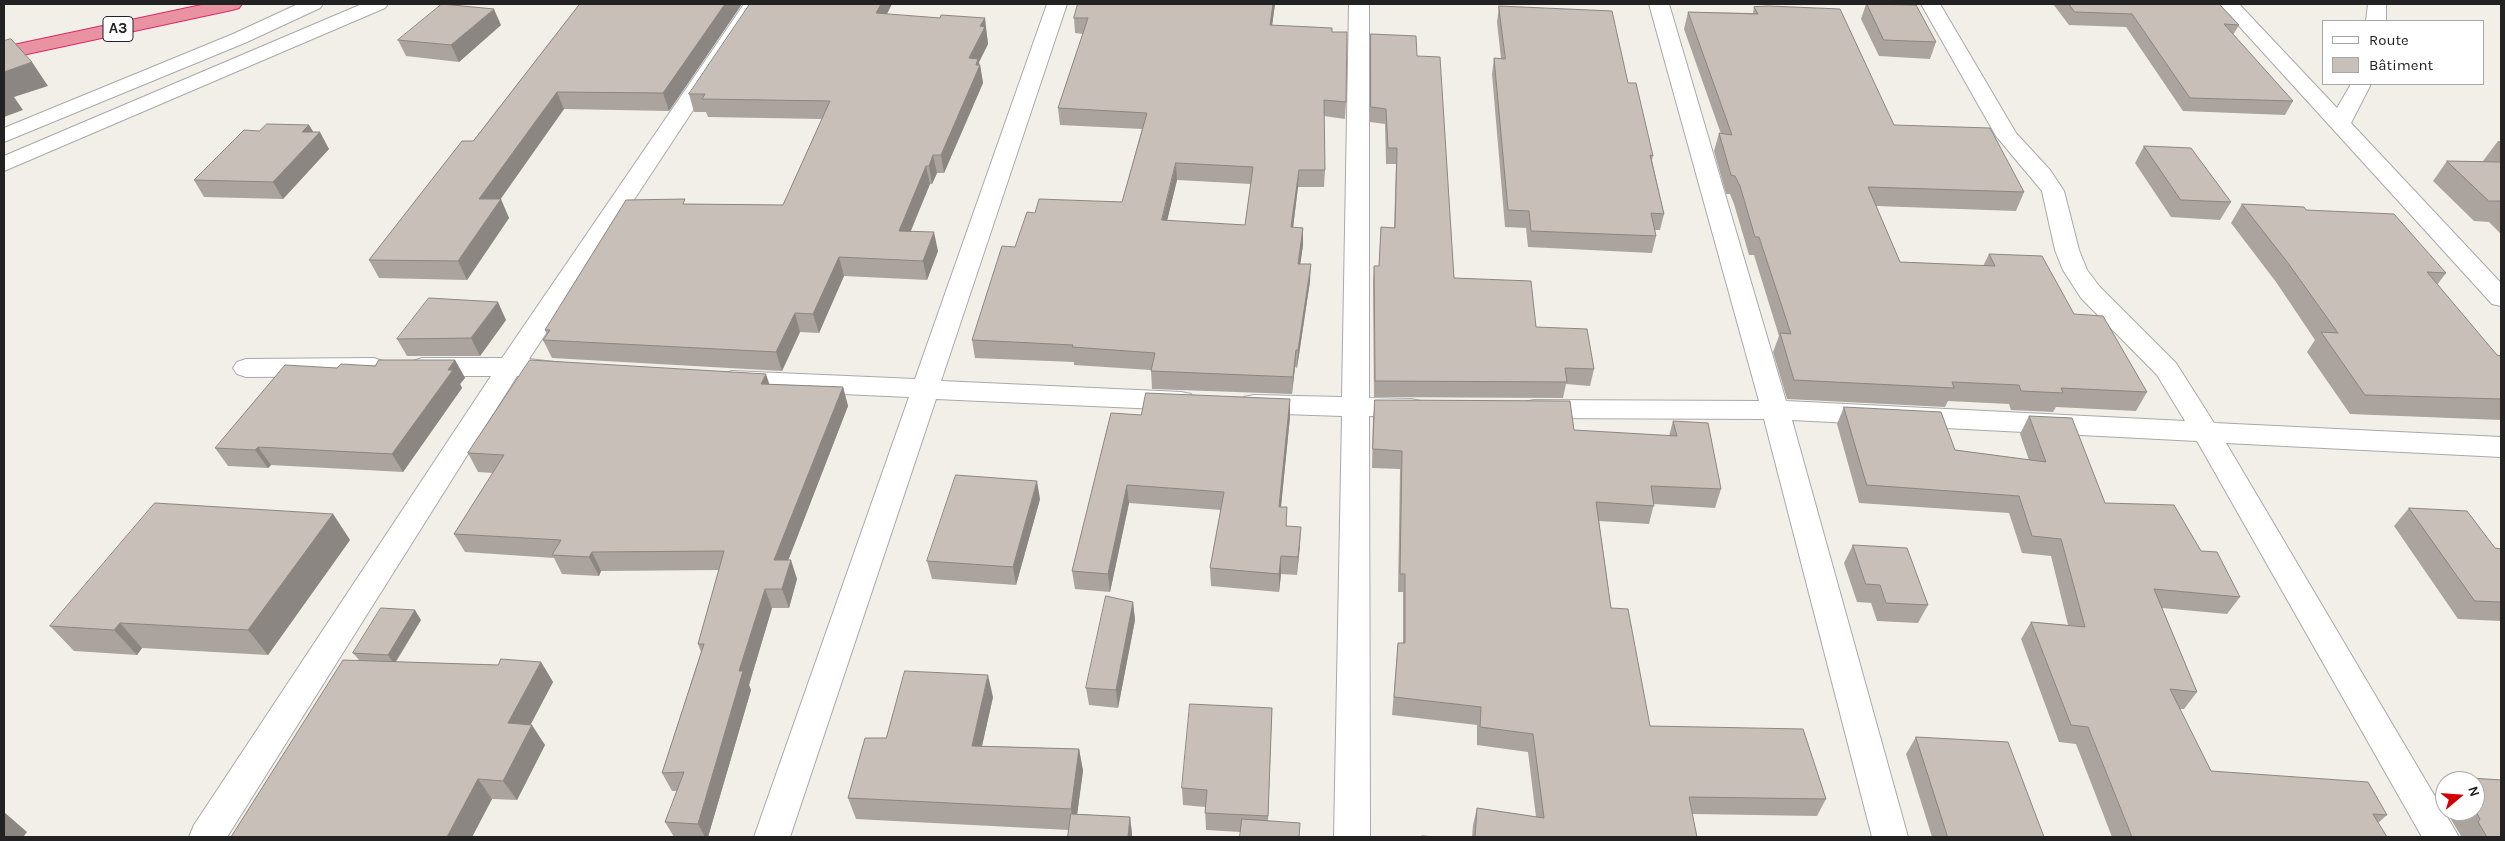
<!DOCTYPE html>
<html>
<head>
<meta charset="utf-8">
<style>
	body { margin:0 }
	#map { position:relative; width:2505px; height:841px; overflow:hidden; background:#f2efe9; font-family:Karla,sans-serif }
	canvas { display:block }
	.frame { position:absolute; inset:0; border:5px solid #222; pointer-events:none }
	.legend { position:absolute; left:2322px; top:20px; width:162px; height:65px; box-sizing:border-box; background:#fff; border:1px solid #a7a7a7; margin:0; padding:6px 9px; list-style:none; font-size:15px; color:#222 }
	.legend li { display:flex; align-items:center; gap:10px; height:25px }
	.legend b { width:25px; border:1px solid #a7a7a7 }
	.north { position:absolute; left:2435px; top:771px; width:50px; height:50px; box-sizing:border-box; background:#fff; border:1px solid #a7a7a7; border-radius:50%; rotate:72deg; font-size:14px; font-weight:700; line-height:20px; text-align:center; color:#222 }
	.north::after { content:''; display:block; margin:auto; width:18px; height:22px; background:#d40000; clip-path:polygon(50% 0,100% 100%,50% 72%,0 100%) }
</style>
</head>
<body>
<div id="map">
<canvas width="2505" height="841"></canvas>
<div class="frame"></div>
<ul class="legend">
<li><b style="height:6px;background:#fff"></b>Route</li>
<li><b style="height:14px;background:#c7bfb8"></b>Bâtiment</li>
</ul>
<div class="north">N</div>
</div>
<script>
const context = document.querySelector('canvas').getContext('2d');
context.lineJoin = 'round';
function stroke(path, color, width, dash) { context.strokeStyle = color; context.lineWidth = width; context.lineCap = dash ? 'butt' : 'round'; context.setLineDash(dash || []); context.stroke(path); }
function paint(path, color) { context.fillStyle = color; context.fill(path, 'evenodd'); }
function label(font, color, halo, rows, align = 'center') {
  context.font = font + ' Karla,sans-serif'; context.lineWidth = 4; context.setLineDash([]); context.textBaseline = 'middle'; context.strokeStyle = halo; context.fillStyle = color; for (const [text, x, y, turn = 0] of rows) {
    context.save(); context.translate(x, y); context.rotate((+turn || 0) * Math.PI / 180); context.textAlign = isNaN(turn) ? turn : align; if (halo) context.strokeText(text, 0, 0); context.fillText(text, 0, 0); context.restore();
  }
}
const minor = new Path2D(`
	M 298,4 L 323,4 L 320,8 L 247,42 L 4,142 L 4,128 L 233,34 Z
	M 362,4 L 388,4 L 385,8 L 4,171 L 4,156 Z
	M 744,4 L 763,4 L 529,359 L 571,364 L 575,370 L 571,376 L 562,379 L 517,376 L 227,837 L 189,837 L 194,825 L 491,376 L 422,376 L 413,373 L 409,367 L 413,361 L 422,358 L 502,358 Z
	M 1047,4 L 1067,4 L 941,381 L 1181,392 L 1191,394 L 1195,401 L 1191,408 L 1181,410 L 936,399 L 790,837 L 754,837 L 909,397 L 732,389 L 723,386 L 719,380 L 723,374 L 732,371 L 915,379 Z
	M 1349,4 L 1369,4 L 1369,398 L 1411,399 L 1421,401 L 1425,408 L 1421,415 L 1411,417 L 1369,416 L 1370,837 L 1334,837 L 1342,416 L 1254,413 L 1244,411 L 1240,404 L 1244,397 L 1254,395 L 1342,397 Z
	M 1649,4 L 1669,4 L 1786,401 L 2185,421 L 2157,375 L 2081,298 L 2063,270 L 2055,250 L 2042,191 L 1996,136 L 1921,4 L 1940,4 L 2016,133 L 2050,170 L 2064,191 L 2079,250 L 2087,270 L 2099,286 L 2176,363 L 2214,423 L 2501,437 L 2501,457 L 2226,443 L 2459,837 L 2422,837 L 2197,441 L 1792,420 L 1908,837 L 1872,837 L 1764,419 L 1534,418 L 1524,416 L 1520,409 L 1524,402 L 1534,400 L 1759,401 Z
	M 2219,4 L 2239,4 L 2337,108 L 2351,84 L 2371,84 L 2351,123 L 2501,283 L 2501,306 L 2492,304 Z
	M 2368,4 L 2386,4 L 2386,21 L 2366,21 Z
	M 374,358 L 383,361 L 387,367 L 383,373 L 374,376 L 246,377 L 237,374 L 233,368 L 237,362 L 246,359 Z`);
const highway = new Path2D(`
	M 206,4 L 242,4 L 239,8 L 232,10 L 4,59 L 4,47 Z`);
const wall = new Path2D(`
	M 580,4 L 742,4 L 669,111 L 564,109 L 500,199 L 509,218 L 467,280 L 379,278 L 369,260 L 473,141 Z
	M 1078,4 L 1275,4 L 1272,25 L 1332,32 L 1346,102 L 1345,119 L 1324,116 L 1325,170 L 1324,187 L 1298,187 L 1293,227 L 1303,228 L 1303,245 L 1300,264 L 1310,281 L 1297,368 L 1295,367 L 1292,394 L 1152,389 L 1151,370 L 1074,365 L 1074,362 L 975,358 L 972,340 L 1015,247 L 1035,213 L 1122,202 L 1142,129 L 1060,125 L 1058,108 L 1083,34 L 1075,33 L 1074,18 ZM 1177,180 L 1251,184 L 1245,225 L 1167,221 Z
	M 1866,4 L 1886,4 L 1936,42 L 1930,59 L 1879,56 L 1861,19 Z
	M 2053,4 L 2219,4 L 2239,25 L 2233,35 L 2293,101 L 2285,115 L 2183,111 L 2126,27 L 2069,25 Z
	M 1499,6 L 1628,83 L 1653,156 L 1652,160 L 1664,214 L 1660,230 L 1655,230 L 1656,236 L 1652,253 L 1528,247 L 1526,228 L 1505,227 L 1492,74 L 1494,58 L 1501,59 L 1497,22 Z
	M 1754,7 L 1894,125 L 2024,192 L 2016,211 L 1876,206 L 1900,262 L 1983,266 L 1989,254 L 2074,314 L 2147,392 L 2136,411 L 2056,407 L 2053,412 L 2011,410 L 2009,404 L 1948,401 L 1945,407 L 1787,399 L 1773,352 L 1779,336 L 1754,255 L 1749,255 L 1734,204 L 1730,194 L 1726,194 L 1714,151 L 1719,133 L 1721,134 L 1684,29 L 1688,12 L 1753,13 Z
	M 887,14 L 987,35 L 987,36 L 988,44 L 979,62 L 979,65 L 980,65 L 983,83 L 944,173 L 937,173 L 932,184 L 930,184 L 911,231 L 938,251 L 927,280 L 844,276 L 819,333 L 800,332 L 782,371 L 552,358 L 543,340 L 547,334 L 545,330 L 687,204 L 783,205 L 822,119 L 708,117 L 706,112 L 694,112 L 689,94 Z
	M 501,25 L 459,62 L 406,56 L 398,40 Z
	M 1371,34 L 1417,56 L 1454,278 L 1536,327 L 1594,369 L 1590,386 L 1566,384 L 1563,398 L 1374,397 L 1373,282 L 1374,266 L 1379,266 L 1381,227 L 1394,228 L 1396,164 L 1386,164 L 1385,124 L 1370,122 L 1370,49 Z
	M 309,125 L 313,132 L 329,149 L 283,199 L 204,197 L 194,180 L 259,131 Z
	M 2498,141 L 2501,141 L 2501,234 L 2489,222 L 2474,221 L 2433,181 L 2447,161 L 2483,161 Z
	M 2144,146 L 2231,202 L 2220,220 L 2171,217 L 2135,163 Z
	M 2242,204 L 2306,210 L 2446,273 L 2437,285 L 2497,355 L 2501,356 L 2501,420 L 2350,414 L 2307,352 L 2315,340 L 2276,282 L 2231,223 Z
	M 506,320 L 480,356 L 407,356 L 397,339 Z
	M 455,360 L 465,378 L 460,384 L 462,388 L 403,472 L 271,465 L 268,468 L 228,466 L 215,448 L 337,368 Z
	M 770,384 L 843,387 L 848,406 L 788,560 L 797,579 L 789,608 L 772,608 L 749,685 L 751,690 L 708,837 L 674,837 L 665,822 L 677,791 L 672,791 L 662,773 L 701,652 L 698,644 L 719,570 L 601,571 L 599,576 L 562,574 L 554,558 L 465,552 L 454,534 L 493,473 L 478,472 L 468,453 Z
	M 1290,399 L 1290,417 L 1281,507 L 1287,526 L 1300,545 L 1297,575 L 1281,574 L 1279,592 L 1211,586 L 1210,568 L 1221,510 L 1129,503 L 1110,592 L 1075,589 L 1072,571 L 1141,415 Z
	M 1375,400 L 1574,430 L 1669,436 L 1673,421 L 1721,489 L 1715,508 L 1654,504 L 1649,524 L 1599,521 L 1611,608 L 1650,726 L 1826,799 L 1817,816 L 1692,814 L 1697,837 L 1472,837 L 1473,825 L 1477,808 L 1536,817 L 1528,752 L 1477,745 L 1477,725 L 1392,715 L 1398,643 L 1403,643 L 1403,592 L 1398,592 L 1400,469 L 1372,468 L 1373,419 Z
	M 1844,407 L 1955,450 L 2029,460 L 2020,434 L 2029,416 L 2105,503 L 2201,551 L 2240,597 L 2227,614 L 2162,608 L 2197,692 L 2184,709 L 2179,709 L 2211,771 L 2387,815 L 2378,823 L 2387,837 L 2112,837 L 2076,744 L 2059,742 L 2021,639 L 2031,622 L 2068,625 L 2051,556 L 2022,553 L 2009,513 L 1859,503 L 1837,424 Z
	M 1040,499 L 1016,585 L 932,579 L 927,561 Z
	M 2409,508 L 2495,548 L 2501,549 L 2501,621 L 2458,619 L 2394,526 Z
	M 333,514 L 350,540 L 268,655 L 142,648 L 137,655 L 74,651 L 50,626 Z
	M 1853,545 L 1928,605 L 1918,623 L 1877,621 L 1871,603 L 1857,602 L 1844,563 Z
	M 1133,602 L 1135,620 L 1118,708 L 1089,705 L 1086,688 Z
	M 421,620 L 396,662 L 498,665 L 541,662 L 553,682 L 530,725 L 545,745 L 517,800 L 492,799 L 472,837 L 231,837 L 359,660 L 353,653 Z
	M 993,697 L 982,746 L 1079,749 L 1083,771 L 1077,814 L 1130,817 L 1132,834 L 1132,837 L 1068,837 L 1069,830 L 856,819 L 848,798 L 886,738 Z
	M 1272,708 L 1268,821 L 1240,832 L 1206,830 L 1205,807 L 1183,805 L 1182,788 Z
	M 1916,737 L 2044,837 L 1932,837 L 1906,754 Z
	M 2455,777 L 2501,780 L 2501,837 L 2459,837 L 2461,836 L 2446,811 L 2475,811 L 2475,781 L 2451,781 Z
	M 2445,786 L 2445,810 L 2436,794 Z`);
const shadedWall = new Path2D(`
	M 725,4 L 742,4 L 669,111 L 663,93 Z
	M 881,4 L 892,4 L 879,30 L 876,13 Z
	M 1273,4 L 1275,4 L 1270,41 L 1270,25 Z
	M 494,9 L 501,25 L 459,62 L 451,45 Z
	M 985,18 L 988,44 L 979,62 L 980,67 L 980,65 L 983,83 L 944,173 L 941,155 L 969,58 L 980,26 Z
	M 32,62 L 48,86 L 14,97 L 23,110 L 4,117 L 4,72 Z
	M 557,92 L 564,109 L 488,217 L 479,199 Z
	M 309,125 L 316,136 L 320,132 L 329,149 L 283,199 L 273,182 L 302,132 Z
	M 933,155 L 937,173 L 932,184 L 929,166 Z
	M 1176,163 L 1177,180 L 1163,237 L 1162,220 Z
	M 926,166 L 930,184 L 903,249 L 899,231 Z
	M 1299,170 L 1298,187 L 1291,244 L 1291,227 Z
	M 501,199 L 509,218 L 467,280 L 458,261 Z
	M 1303,228 L 1303,245 L 1298,281 L 1298,264 Z
	M 934,232 L 938,251 L 927,280 L 923,261 Z
	M 839,257 L 844,276 L 819,333 L 813,314 Z
	M 1311,264 L 1310,281 L 1297,368 L 1298,350 Z
	M 498,302 L 506,320 L 480,356 L 471,338 Z
	M 795,313 L 800,332 L 782,371 L 776,352 Z
	M 1296,350 L 1295,367 L 1292,394 L 1293,377 Z
	M 455,360 L 465,378 L 460,384 L 462,388 L 403,472 L 392,454 Z
	M 766,374 L 772,392 L 761,384 Z
	M 843,387 L 848,406 L 781,579 L 774,560 Z
	M 1290,399 L 1290,417 L 1279,525 L 1279,507 Z
	M 258,447 L 271,465 L 268,468 L 255,450 Z
	M 1037,481 L 1040,499 L 1016,585 L 1013,567 Z
	M 1127,485 L 1129,503 L 1110,592 L 1108,574 Z
	M 333,514 L 350,540 L 268,655 L 248,630 Z
	M 1301,527 L 1300,545 L 1297,575 L 1298,557 Z
	M 592,552 L 601,571 L 599,576 L 589,557 Z
	M 1281,556 L 1281,574 L 1279,592 L 1279,574 Z
	M 791,560 L 797,579 L 789,608 L 782,589 Z
	M 765,589 L 772,608 L 749,685 L 751,690 L 708,837 L 705,837 L 698,824 L 739,671 Z
	M 1133,602 L 1135,620 L 1118,708 L 1116,690 Z
	M 415,610 L 421,620 L 394,664 L 388,655 Z
	M 120,623 L 142,648 L 137,655 L 114,630 Z
	M 541,662 L 553,682 L 521,743 L 508,723 Z
	M 988,675 L 993,697 L 977,768 L 972,746 Z
	M 532,725 L 545,745 L 517,800 L 503,781 Z
	M 1079,749 L 1083,771 L 1075,830 L 1071,809 Z
	M 478,779 L 492,799 L 472,837 L 447,837 Z
	M 4,812 L 27,832 L 23,837 L 4,837 Z
	M 1130,817 L 1132,834 L 1132,837 L 1128,837 Z`);
const building = new Path2D(`
	M 442,4 L 494,9 L 451,45 L 398,40 Z
	M 580,4 L 725,4 L 663,93 L 557,92 L 479,199 L 501,199 L 458,261 L 369,260 L 462,141 L 473,141 Z
	M 750,4 L 881,4 L 876,13 L 940,18 L 941,15 L 985,18 L 980,26 L 985,27 L 969,58 L 978,59 L 976,65 L 980,65 L 941,155 L 933,155 L 929,166 L 926,166 L 899,231 L 934,232 L 923,261 L 839,257 L 813,314 L 795,313 L 776,352 L 543,340 L 550,330 L 545,330 L 626,200 L 685,199 L 683,204 L 783,205 L 830,101 L 702,99 L 705,94 L 689,94 Z
	M 1078,4 L 1273,4 L 1270,25 L 1332,28 L 1332,32 L 1347,32 L 1346,102 L 1324,100 L 1325,170 L 1299,170 L 1291,227 L 1303,228 L 1298,264 L 1311,264 L 1298,350 L 1296,350 L 1293,377 L 1151,371 L 1155,353 L 1072,347 L 1073,345 L 972,340 L 1002,246 L 1015,247 L 1027,212 L 1035,213 L 1039,199 L 1122,202 L 1147,113 L 1058,108 L 1088,18 L 1074,18 ZM 1176,163 L 1253,167 L 1245,225 L 1162,220 Z
	M 1867,4 L 1916,5 L 1936,42 L 1884,40 Z
	M 2069,4 L 2219,4 L 2239,25 L 2224,24 L 2293,101 L 2190,98 L 2132,14 L 2075,12 Z
	M 1499,6 L 1612,11 L 1628,83 L 1636,83 L 1653,156 L 1650,155 L 1664,214 L 1651,213 L 1656,236 L 1531,231 L 1529,211 L 1508,210 L 1494,58 L 1505,59 Z
	M 1769,6 L 1840,9 L 1894,125 L 1990,128 L 2024,192 L 1868,187 L 1900,262 L 1995,266 L 1989,254 L 2042,256 L 2074,314 L 2103,316 L 2147,392 L 2061,388 L 2063,393 L 2021,391 L 2019,385 L 1952,382 L 1954,388 L 1794,380 L 1780,333 L 1791,334 L 1759,237 L 1755,237 L 1740,186 L 1735,176 L 1731,175 L 1719,133 L 1732,135 L 1688,12 L 1758,14 L 1754,7 Z
	M 1371,34 L 1416,36 L 1417,56 L 1440,57 L 1454,278 L 1531,281 L 1536,327 L 1587,329 L 1594,369 L 1565,368 L 1567,382 L 1375,381 L 1374,266 L 1379,266 L 1381,227 L 1395,228 L 1397,148 L 1388,148 L 1386,109 L 1371,107 Z
	M 11,39 L 32,62 L 4,72 L 4,41 Z
	M 267,124 L 309,125 L 302,132 L 320,132 L 273,182 L 194,180 L 244,130 L 259,131 Z
	M 2144,146 L 2191,148 L 2231,202 L 2181,200 Z
	M 2447,161 L 2501,162 L 2501,201 L 2489,201 Z
	M 2242,204 L 2304,207 L 2306,210 L 2394,214 L 2446,273 L 2427,272 L 2497,355 L 2501,356 L 2501,399 L 2365,395 L 2321,332 L 2338,333 L 2288,263 Z
	M 429,298 L 498,302 L 471,338 L 397,339 Z
	M 379,360 L 455,360 L 448,370 L 453,370 L 392,454 L 258,447 L 255,450 L 215,448 L 285,365 L 337,368 L 341,364 L 375,366 Z
	M 530,360 L 766,374 L 761,384 L 843,387 L 774,560 L 791,560 L 782,589 L 765,589 L 739,671 L 743,671 L 698,824 L 665,822 L 684,772 L 662,773 L 704,644 L 698,644 L 724,551 L 592,552 L 589,557 L 552,555 L 561,540 L 454,534 L 504,455 L 468,453 Z
	M 1146,393 L 1290,399 L 1279,507 L 1287,507 L 1286,526 L 1301,527 L 1298,557 L 1281,556 L 1279,574 L 1210,568 L 1224,492 L 1127,485 L 1108,574 L 1072,571 L 1111,413 L 1141,415 Z
	M 1375,400 L 1570,401 L 1574,430 L 1677,436 L 1673,421 L 1708,423 L 1721,489 L 1651,486 L 1654,506 L 1596,502 L 1611,608 L 1628,609 L 1650,726 L 1803,729 L 1826,799 L 1689,797 L 1697,837 L 1475,837 L 1477,808 L 1544,818 L 1533,734 L 1480,727 L 1481,707 L 1394,697 L 1398,643 L 1405,643 L 1405,574 L 1400,574 L 1402,451 L 1373,449 Z
	M 1844,407 L 1941,412 L 1955,450 L 2046,462 L 2029,416 L 2072,418 L 2105,503 L 2174,505 L 2201,551 L 2217,552 L 2240,597 L 2154,589 L 2197,692 L 2170,689 L 2211,771 L 2368,782 L 2387,815 L 2373,814 L 2387,837 L 2132,837 L 2088,727 L 2071,725 L 2031,622 L 2085,627 L 2061,539 L 2032,536 L 2019,496 L 1867,485 Z
	M 956,475 L 1037,481 L 1013,567 L 927,561 Z
	M 155,503 L 333,514 L 248,630 L 120,623 L 114,630 L 50,626 Z
	M 2409,508 L 2467,511 L 2495,548 L 2501,549 L 2501,602 L 2475,601 Z
	M 1853,545 L 1907,548 L 1928,605 L 1886,603 L 1880,585 L 1866,584 Z
	M 1106,596 L 1133,602 L 1116,690 L 1086,688 Z
	M 381,608 L 415,610 L 388,655 L 353,653 Z
	M 501,659 L 541,662 L 508,723 L 532,725 L 503,781 L 478,779 L 447,837 L 231,837 L 343,660 L 498,665 Z
	M 905,671 L 988,675 L 972,746 L 1079,749 L 1071,809 L 848,798 L 865,738 L 886,738 Z
	M 1190,704 L 1272,708 L 1268,816 L 1205,813 L 1207,790 L 1182,788 Z
	M 1916,737 L 2008,742 L 2044,837 L 1948,837 Z
	M 2455,777 L 2501,780 L 2501,837 L 2487,837 L 2478,822 L 2480,819 L 2475,810 L 2475,781 L 2457,781 Z
	M 1071,814 L 1130,817 L 1128,837 L 1068,837 Z
	M 1242,819 L 1300,823 L 1299,837 L 1240,837 Z
	M 1422,836 L 1438,837 L 1422,837 Z`);
const shields = [
	[118,29,30]
];
const shieldNames = [
	["A3",118,29]
];
stroke(minor, '#a9a9a9', 2);
stroke(highway, '#dc2a67', 2);
paint(minor, '#fff');
paint(highway, '#e892a2');
paint(wall, '#aba49e');
paint(shadedWall, '#8b8681');
paint(building, '#c7bfb8');
stroke(building, '#8b8681', 1);
for (const [x, y, w] of shields) { const box = new Path2D(); box.roundRect(x - w / 2, y - 12.5, w, 25, 4); context.fillStyle = '#fff'; context.fill(box); stroke(box, '#222', 1); }
label('bold 15px', '#222', null, shieldNames);
</script>
</body>
</html>
